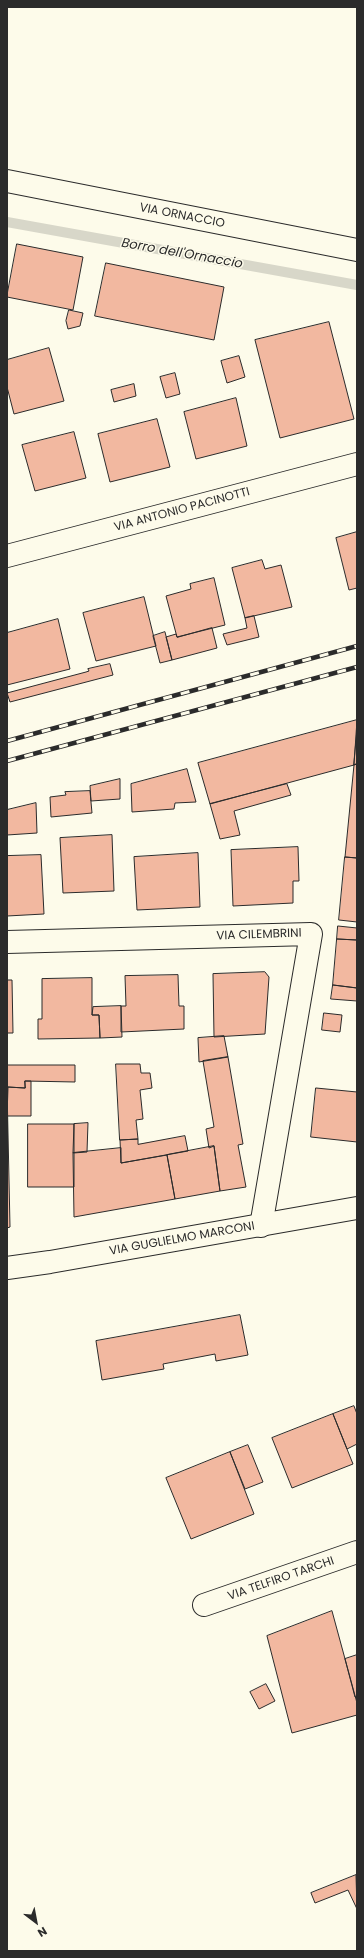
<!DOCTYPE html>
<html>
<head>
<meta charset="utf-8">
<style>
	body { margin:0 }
	#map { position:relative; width:364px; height:1958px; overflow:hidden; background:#fdfbea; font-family:Poppins,sans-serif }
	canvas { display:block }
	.frame { position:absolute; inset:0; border:8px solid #2b2b2b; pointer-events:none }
	.north { position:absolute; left:16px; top:1902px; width:40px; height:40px; -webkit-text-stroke:3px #fdfbea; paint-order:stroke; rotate:148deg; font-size:11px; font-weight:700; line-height:16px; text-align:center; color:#2b2b2b }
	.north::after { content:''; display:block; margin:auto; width:14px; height:18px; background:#2b2b2b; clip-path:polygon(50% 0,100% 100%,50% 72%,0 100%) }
</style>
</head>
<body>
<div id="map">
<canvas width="364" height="1958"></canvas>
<div class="frame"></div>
<div class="north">N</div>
</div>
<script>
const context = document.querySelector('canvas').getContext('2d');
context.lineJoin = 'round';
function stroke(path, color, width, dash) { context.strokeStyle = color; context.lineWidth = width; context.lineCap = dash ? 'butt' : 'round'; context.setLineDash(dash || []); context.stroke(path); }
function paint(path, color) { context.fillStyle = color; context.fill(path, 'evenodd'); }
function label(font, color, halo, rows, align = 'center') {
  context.font = font + ' Poppins,sans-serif'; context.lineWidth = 3; context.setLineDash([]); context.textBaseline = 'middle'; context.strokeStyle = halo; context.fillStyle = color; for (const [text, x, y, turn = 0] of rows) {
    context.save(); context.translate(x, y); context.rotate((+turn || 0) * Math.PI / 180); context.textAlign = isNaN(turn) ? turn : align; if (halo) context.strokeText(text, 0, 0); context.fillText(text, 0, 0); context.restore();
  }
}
const stream = new Path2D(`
	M 7,222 L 357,285`);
const building = new Path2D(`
	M 17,244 L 83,257 L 73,310 L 7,297 Z
	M 106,263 L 224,287 L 214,340 L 95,316 Z
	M 69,310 L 83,313 L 80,326 L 68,329 L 66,321 Z
	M 329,322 L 354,419 L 280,438 L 255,340 Z
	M 49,348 L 64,401 L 14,414 L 7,387 L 7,360 Z
	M 239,356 L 245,377 L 227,383 L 221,361 Z
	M 175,373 L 180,394 L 166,398 L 160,377 Z
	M 134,384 L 136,396 L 114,402 L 111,390 Z
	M 236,398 L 247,446 L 196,459 L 184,412 Z
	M 157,419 L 170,467 L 110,482 L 98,434 Z
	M 74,432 L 86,478 L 35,491 L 22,445 Z
	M 357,532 L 357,588 L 349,590 L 336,538 Z
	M 262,560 L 265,569 L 281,565 L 292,607 L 245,618 L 232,568 Z
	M 214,578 L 225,625 L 177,637 L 166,596 L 191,589 L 190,584 Z
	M 144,597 L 156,646 L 96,661 L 83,613 Z
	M 254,616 L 259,637 L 227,645 L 223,634 L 247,628 L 245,618 Z
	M 58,619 L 70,669 L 7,685 L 7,633 Z
	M 212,628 L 217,648 L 172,660 L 166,637 L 176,634 L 177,637 Z
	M 165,632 L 172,660 L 160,663 L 153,636 Z
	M 110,664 L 113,675 L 10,702 L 7,693 L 86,672 L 89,671 L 88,669 Z
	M 357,720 L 354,765 L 210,804 L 198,763 Z
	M 357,730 L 357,764 L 354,765 Z
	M 357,764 L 357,858 L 345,857 L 354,765 Z
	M 187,769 L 196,802 L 175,803 L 174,809 L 132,812 L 131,784 Z
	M 120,779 L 120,799 L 91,801 L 90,786 Z
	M 287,784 L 291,795 L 234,811 L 240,835 L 220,839 L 210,804 Z
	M 90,791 L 92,813 L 51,817 L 50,797 L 66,795 L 65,792 Z
	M 36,803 L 37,833 L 7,835 L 7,810 Z
	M 112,835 L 114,891 L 63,893 L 60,838 Z
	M 298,847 L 299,881 L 293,881 L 293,903 L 233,906 L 231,850 Z
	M 198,853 L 200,907 L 137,910 L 134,857 Z
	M 41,855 L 44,914 L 7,916 L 7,856 Z
	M 345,857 L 357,858 L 357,922 L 339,920 Z
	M 338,926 L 357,928 L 357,940 L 337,939 Z
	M 337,939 L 357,940 L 357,988 L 333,985 Z
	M 265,972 L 269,977 L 265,1034 L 214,1037 L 213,974 Z
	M 178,975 L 179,1006 L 184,1006 L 184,1029 L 121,1032 L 121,1006 L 126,1006 L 125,976 Z
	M 92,978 L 92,1015 L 99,1015 L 100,1038 L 38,1039 L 38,1019 L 42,1019 L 42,979 Z
	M 7,980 L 12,980 L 13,1033 L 7,1033 Z
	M 333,985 L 357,988 L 357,1001 L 331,999 Z
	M 121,1006 L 122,1037 L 100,1038 L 99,1015 L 92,1015 L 93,1007 Z
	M 324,1013 L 342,1015 L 340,1032 L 322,1030 Z
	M 224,1036 L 228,1057 L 199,1062 L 198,1038 Z
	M 228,1057 L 243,1144 L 238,1145 L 246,1187 L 220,1191 L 214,1146 L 209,1148 L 206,1129 L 214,1127 L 203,1061 Z
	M 116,1064 L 140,1064 L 141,1073 L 150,1073 L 152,1088 L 140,1090 L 143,1119 L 136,1120 L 138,1139 L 120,1140 Z
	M 7,1065 L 75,1065 L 75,1082 L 25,1081 L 25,1088 L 7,1087 Z
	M 25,1081 L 31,1081 L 31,1116 L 7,1116 L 8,1087 L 25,1088 Z
	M 7,1087 L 10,1227 L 7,1228 Z
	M 316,1088 L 357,1092 L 357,1142 L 311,1137 Z
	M 88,1123 L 87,1152 L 73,1153 L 74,1124 Z
	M 28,1124 L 74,1124 L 74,1187 L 28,1187 Z
	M 185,1136 L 188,1151 L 121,1163 L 120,1140 L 138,1139 L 138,1144 Z
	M 214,1146 L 220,1191 L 175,1199 L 167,1155 Z
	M 121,1148 L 121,1163 L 167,1155 L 175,1199 L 74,1217 L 73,1153 Z
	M 240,1315 L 248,1355 L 216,1361 L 215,1354 L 163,1364 L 164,1369 L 102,1380 L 96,1341 Z
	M 354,1406 L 357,1414 L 357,1444 L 347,1449 L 333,1414 Z
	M 333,1414 L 353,1464 L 292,1488 L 272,1438 Z
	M 248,1445 L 263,1482 L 245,1489 L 230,1452 Z
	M 230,1452 L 254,1514 L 191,1539 L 166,1478 Z
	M 332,1611 L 357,1703 L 357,1715 L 292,1733 L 267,1636 Z
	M 357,1655 L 357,1696 L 355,1697 L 345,1659 Z
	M 266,1684 L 275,1701 L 259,1709 L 250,1692 Z
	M 356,1875 L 357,1909 L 348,1890 L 315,1903 L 311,1893 Z`);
const minor = new Path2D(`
	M 7,181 L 357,250
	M 7,556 L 357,464
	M 7,942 L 311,934 L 261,1226
	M 204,1605 L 357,1552`);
const tertiary = new Path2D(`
	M 7,1268 L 50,1262 L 357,1208`);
const rail = new Path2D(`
	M 7,741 L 357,646
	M 7,761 L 357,667`);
const streetNames = [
	["VIA ORNACCIO",182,216,11],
	["VIA ANTONIO PACINOTTI",182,510,-15],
	["VIA CILEMBRINI",259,935,-2],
	["VIA GUGLIELMO MARCONI",182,1239,-10],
	["VIA TELFIRO TARCHI",281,1579,-19]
];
const waterNames = [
	["Borro dell'Ornaccio",182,254,10]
];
stroke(stream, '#d8d7c9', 10);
paint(building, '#f2b8a0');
stroke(building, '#2b2b2b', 1);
stroke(minor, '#2b2b2b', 24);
stroke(tertiary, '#2b2b2b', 24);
stroke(minor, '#fdfbea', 22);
stroke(tertiary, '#fdfbea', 22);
stroke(rail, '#2b2b2b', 4.5);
stroke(rail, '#fdfbea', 3, [9]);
label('12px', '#2b2b2b', '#fdfbea', streetNames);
label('italic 13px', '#2b2b2b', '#fdfbea', waterNames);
</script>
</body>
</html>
